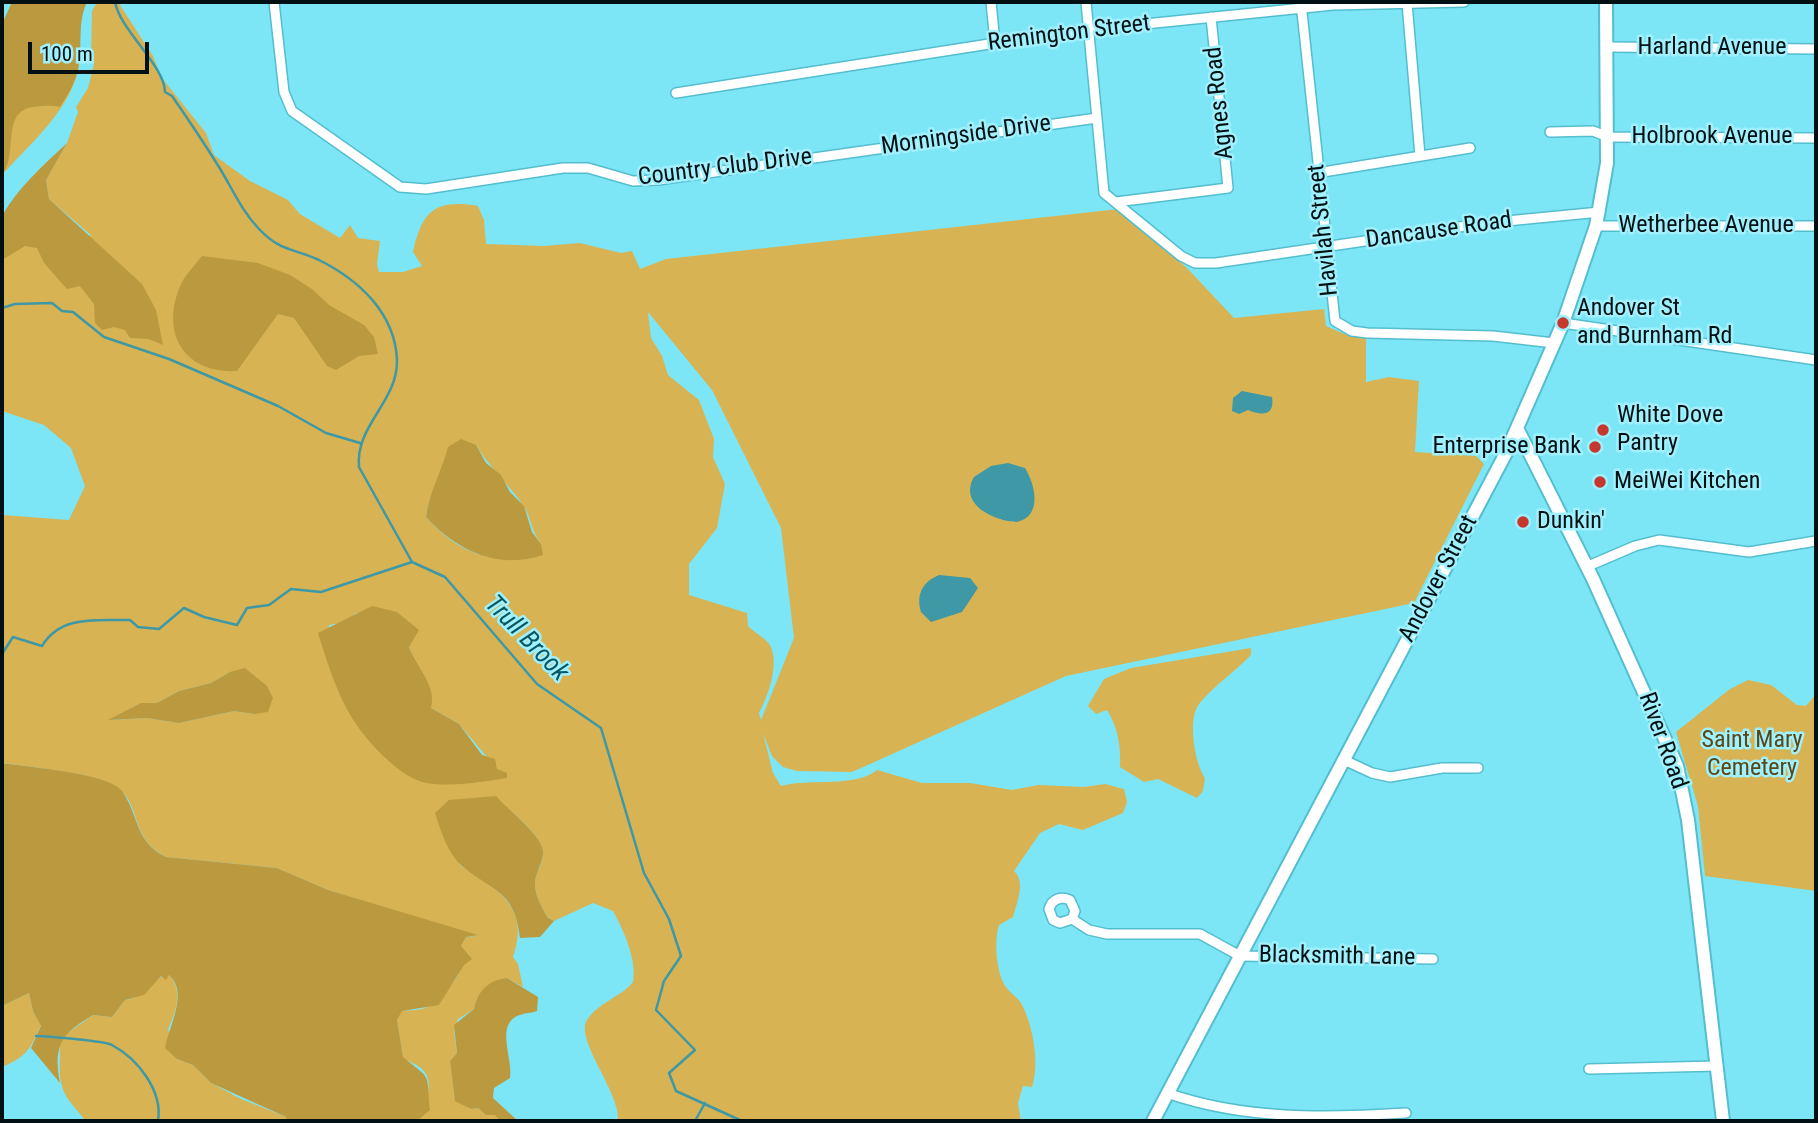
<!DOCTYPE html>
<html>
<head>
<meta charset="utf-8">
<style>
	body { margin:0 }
	#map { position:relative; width:1818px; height:1123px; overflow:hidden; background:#7de6f6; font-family:"Roboto Condensed",sans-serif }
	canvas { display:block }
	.frame { position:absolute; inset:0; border:4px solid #001013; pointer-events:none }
	.scale { position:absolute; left:28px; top:42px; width:121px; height:32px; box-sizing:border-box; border:4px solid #001013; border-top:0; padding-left:9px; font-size:21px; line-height:24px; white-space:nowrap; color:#001013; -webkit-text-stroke:5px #a0f0fd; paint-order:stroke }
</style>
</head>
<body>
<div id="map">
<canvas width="1818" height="1123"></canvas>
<div class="frame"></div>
<div class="scale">100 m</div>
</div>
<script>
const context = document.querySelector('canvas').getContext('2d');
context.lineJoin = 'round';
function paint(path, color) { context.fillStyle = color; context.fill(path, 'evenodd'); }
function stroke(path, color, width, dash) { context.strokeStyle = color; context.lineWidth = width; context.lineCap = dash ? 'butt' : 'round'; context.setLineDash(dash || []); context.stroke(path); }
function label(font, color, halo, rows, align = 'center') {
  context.font = font + ' "Roboto Condensed",sans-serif'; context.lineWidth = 5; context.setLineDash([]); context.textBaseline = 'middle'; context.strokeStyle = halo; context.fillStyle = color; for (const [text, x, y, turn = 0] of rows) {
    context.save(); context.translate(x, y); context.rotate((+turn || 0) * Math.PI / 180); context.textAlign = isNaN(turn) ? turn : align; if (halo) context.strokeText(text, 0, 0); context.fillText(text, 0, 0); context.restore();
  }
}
const green = new Path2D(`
	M 87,2 C 76,24 83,48 78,71 C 68,112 29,145 2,175 L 2,118 Z
	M 97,2 L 118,2 L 153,56 L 161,77 L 206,133 L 214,155 L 250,181 L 288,200 L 300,214 L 340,238 L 350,225 L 358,238 L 380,241 L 377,264 L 379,272 L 403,272 L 422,266 L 413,252 C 422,211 435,199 478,206 L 484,220 L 486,244 L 544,246 L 580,243 L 621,253 L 632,251 L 640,269 L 666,259 L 1119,209 L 1187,268 L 1234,318 L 1324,309 L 1326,326 L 1349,336 L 1366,338 L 1366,382 L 1389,377 L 1419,381 L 1415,452 L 1476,456 L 1484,464 L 1414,603 L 1066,676 L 852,772 L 797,771 L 783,767 L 772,756 L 763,733 L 773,773 L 781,786 C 809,778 856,788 877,770 L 922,783 L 970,783 L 1012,790 L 1038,785 L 1084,787 L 1105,784 L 1124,789 L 1127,802 L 1123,813 L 1083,830 L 1059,824 L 1040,833 L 1014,871 C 1026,882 1017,902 1013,917 L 999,925 C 994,941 996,973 1006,987 C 1010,993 1017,997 1021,1003 C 1033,1025 1040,1063 1032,1087 L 1023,1086 L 1018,1103 L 1021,1121 L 618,1121 C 621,1093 574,1039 587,1020 C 599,1002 621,997 633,982 C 637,960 624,931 613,911 L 593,903 L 554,921 L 548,918 C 540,904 530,888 538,871 C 541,864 544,857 543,850 C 541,837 513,812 503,805 L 460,865 C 497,889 531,907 513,957 L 518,964 L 523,987 L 507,978 C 489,984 478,990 474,1009 L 458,1019 L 454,1032 L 457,1053 L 450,1061 L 455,1100 L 471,1109 L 478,1108 L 486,1115 L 495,1114 L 500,1121 L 417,1121 C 423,1106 437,1083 422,1069 C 417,1064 409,1062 403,1058 L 397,1020 L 401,1011 C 409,1010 422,1011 429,1006 C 445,995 472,967 461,946 L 466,937 L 476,936 L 328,890 L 277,868 L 166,857 C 129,838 142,806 118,788 C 99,773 29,767 2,763 L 2,515 L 69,520 L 85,486 L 71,448 L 44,425 L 2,411 L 2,220 L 92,236 L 49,199 L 46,180 L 67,143 L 78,112 L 76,107 L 88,88 L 94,64 L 91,59 L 92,11 ZM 648,312 L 712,390 L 781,528 L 794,638 L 761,720 L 759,713 C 768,696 780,664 770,645 C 766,639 754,632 748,626 L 747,613 L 689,595 L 689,564 L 717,528 L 725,484 L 713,457 L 714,439 L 699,400 L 668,375 L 662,356 L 651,338 ZM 476,445 C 489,467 508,483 523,505 C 531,516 531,531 541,544 L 532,558 C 487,563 457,552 426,517 C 430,483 451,466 476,445 ZM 356,613 L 409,646 L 431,708 L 459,724 L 497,769 L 339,693 L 327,659 L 329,625 L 346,622 ZM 230,672 L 254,714 L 234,711 L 179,723 L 147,718 L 109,720 L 141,703 L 157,703 L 179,691 L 211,683 Z
	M 1251,648 L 1251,655 C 1235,672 1213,686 1199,704 C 1187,719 1195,764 1205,778 L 1203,791 L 1197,798 L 1158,779 L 1144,782 L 1120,767 C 1121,747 1118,727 1107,710 L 1096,714 L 1088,706 L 1104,679 L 1131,668 Z
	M 1748,680 L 1771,685 L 1797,705 L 1806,706 L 1816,694 L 1816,891 L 1705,876 L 1698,806 L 1676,732 L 1730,689 Z
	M 168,974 C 184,988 176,1013 168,1029 L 177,1059 L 193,1065 L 211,1083 L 239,1098 L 286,1117 L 287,1121 L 86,1121 C 66,1097 58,1092 60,1058 C 60,1050 59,1044 62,1037 L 93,1015 L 112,1017 L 125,1000 C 144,998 151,978 168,974 Z
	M 29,993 L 33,1011 L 41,1025 C 30,1050 26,1057 2,1067 L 2,1006 Z`);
const forest = new Path2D(`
	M 12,2 L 87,2 C 76,25 84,49 77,73 C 74,85 67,96 60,107 C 51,105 43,106 33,107 C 0,112 19,154 2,175 L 2,24 Z
	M 67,143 L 46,180 L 49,199 L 142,284 L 156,310 L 163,345 L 149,339 L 130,338 L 125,330 L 114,327 L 102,330 L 95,323 L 94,304 L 80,286 L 67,289 L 44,263 L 37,248 L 25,246 L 2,260 L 2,216 C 18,187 44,165 67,143 Z
	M 202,256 L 258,263 L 290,275 L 312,289 L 329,305 L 364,325 L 374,337 L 378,354 L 359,356 L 336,370 L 327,366 L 294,318 L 278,314 L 237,371 C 182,374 159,330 182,282 C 187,273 196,264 202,256 Z
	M 461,439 L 476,445 L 486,463 L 501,475 L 510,492 L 524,506 L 532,532 L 541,544 L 543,555 C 498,570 457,551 426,517 C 429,493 442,470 448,447 Z
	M 372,606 L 397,612 L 419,630 L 409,647 C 417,669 437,685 431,708 L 459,724 L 482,755 L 495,759 L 497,769 L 507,773 L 507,778 C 481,782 447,788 422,782 C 409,778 399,770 390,762 C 346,723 335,687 318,633 Z
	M 245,668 L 267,686 L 273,698 L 268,712 L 254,714 L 234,711 L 179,723 L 147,718 L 108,720 L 141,703 L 157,703 L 179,691 L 211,683 L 230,672 Z
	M 2,763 C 26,767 109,773 122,791 C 140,817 134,841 166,857 L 277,868 L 328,890 L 478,935 L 466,937 L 461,946 L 472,959 L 464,965 L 439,1005 L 402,1011 L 397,1020 L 403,1057 C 433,1082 426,1070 430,1110 L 417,1121 L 287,1121 L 286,1117 L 211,1083 L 193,1065 L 177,1059 L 165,1048 C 169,1026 189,992 169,975 L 166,980 L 161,976 L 144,995 L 125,1000 L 112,1017 L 93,1015 C 61,1034 53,1045 60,1083 L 31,1048 L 41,1026 L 33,1011 L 29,993 L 2,1006 Z
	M 496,796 C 507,809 541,835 543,850 C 544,858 540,864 538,871 C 530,888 540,904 548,918 L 554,921 L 540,937 L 520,938 C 515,890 493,892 462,866 C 447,853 441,831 435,813 L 449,800 Z
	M 507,978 L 538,997 L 537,1011 C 531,1013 525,1013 520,1015 C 494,1023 514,1060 510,1078 L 494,1088 L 493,1098 L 518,1121 L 500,1121 L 495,1115 L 486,1115 L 478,1108 L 471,1109 L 455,1101 L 450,1061 L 457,1053 L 454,1025 L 474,1009 C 478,991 488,980 507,978 Z`);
const water = new Path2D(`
	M 1242,391 L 1272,397 C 1275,416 1262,416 1248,410 L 1239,414 L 1232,411 L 1233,398 Z
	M 1008,463 L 1025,468 C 1035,484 1043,516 1017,522 C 995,521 958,505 974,477 L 991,466 Z
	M 939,575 L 970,578 L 978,588 L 962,612 L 931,622 L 921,612 C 916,595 922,582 939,575 Z`);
const stream = new Path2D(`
	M 115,2 C 120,30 165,66 165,92 L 172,96 C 188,119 204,143 219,167 C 232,188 241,210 259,229 C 281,252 293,248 319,260 C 359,280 395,313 397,360 C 398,402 355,425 359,467 L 412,562
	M 2,308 L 15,304 L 52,303 L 62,311 L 73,312 L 104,337 L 169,359 L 278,406 L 326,433 L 360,443
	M 2,654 L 13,637 L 42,646 C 61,614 98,621 130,620 L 138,627 L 159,629 L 184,608 L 204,617 L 237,625 L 247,608 L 269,605 L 291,589 L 321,592 L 412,562 L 445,577 L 537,684 L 601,728 L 644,873 L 669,919 L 681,956 L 664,981 L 656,1010 L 695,1050 L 669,1073 L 676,1091 L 742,1121
	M 36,1036 C 44,1036 106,1041 112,1045 C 138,1059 163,1091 158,1121
	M 695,1121 L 705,1103`);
const street = new Path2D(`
	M 274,2 L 284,92 L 292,111 L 400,187 L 426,189 L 563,168 L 588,168 L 633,181 L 658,180 L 1097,118
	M 991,2 L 995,43
	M 1086,2 L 1104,193 L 1181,256 L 1195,263 L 1216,263 L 1486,223 L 1600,212
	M 1301,3 L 1335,321 L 1352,331 L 1367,333 L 1493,336 L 1554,343
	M 1407,3 L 1420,156
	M 1607,47 L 1816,49
	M 676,93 L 1066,32 L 1333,5 L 1464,2
	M 1550,132 L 1593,131 L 1608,137 L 1816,138
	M 1317,173 L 1470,148
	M 1116,202 L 1228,188 L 1211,17
	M 1596,226 L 1816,226
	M 1563,323 L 1816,360
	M 1586,567 L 1635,546 L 1659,540 L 1749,552 L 1816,541
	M 1344,760 L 1372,773 L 1390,777 L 1442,768 L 1478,768
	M 1072,919 L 1060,923 L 1053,920 L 1049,909 C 1052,899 1061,896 1070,900 L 1075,911 L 1072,919 L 1089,930 L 1107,934 L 1200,934 L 1240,956 L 1433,959
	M 1589,1069 L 1717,1066
	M 1167,1093 C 1244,1120 1326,1118 1406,1113`);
const secondary = new Path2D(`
	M 1517,428 L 1593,579 L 1677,766 L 1688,820 L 1723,1121
	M 1153,1121 L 1506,453 L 1563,323 L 1596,226 L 1607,163 L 1606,2`);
const markers = [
	[1563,323,7,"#c5382e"],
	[1603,430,7,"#c5382e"],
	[1595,447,7,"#c5382e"],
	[1600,482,7,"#c5382e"],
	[1523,522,7,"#c5382e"]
];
const streetNames = [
	["Remington Street",1069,34,-7],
	["Harland Avenue",1712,48],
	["Agnes Road",1220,103,-96],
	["Morningside Drive",966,136,-8],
	["Holbrook Avenue",1712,137],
	["Country Club Drive",725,168,-7],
	["Wetherbee Avenue",1706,226],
	["Havilah Street",1324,230,-96],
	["Dancause Road",1439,231,-8],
	["Andover Street",1439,579,-62],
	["River Road",1662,741,70],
	["Blacksmith Lane",1337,957,1]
];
const poiNames = [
	["Andover St",1577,309],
	["and Burnham Rd",1577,337],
	["White Dove",1617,416],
	["Pantry",1617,444],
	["Enterprise Bank",1581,447,"right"],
	["MeiWei Kitchen",1614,482],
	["Dunkin'",1537,522]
];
const parkNames = [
	["Saint Mary",1752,741],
	["Cemetery",1752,769]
];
const waterNames = [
	["Trull Brook",526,639,46]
];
paint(green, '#d7b353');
paint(forest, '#bb993f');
paint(water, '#3e98a5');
stroke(stream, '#3e98a5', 2.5);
stroke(street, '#53bece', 12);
stroke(secondary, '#53bece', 16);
stroke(street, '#fff', 9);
stroke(secondary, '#fff', 12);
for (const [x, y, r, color] of markers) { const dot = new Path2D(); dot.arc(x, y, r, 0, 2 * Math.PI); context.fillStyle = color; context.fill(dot); stroke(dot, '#a0f0fd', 2.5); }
label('24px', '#001013', '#a0f0fd', streetNames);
label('24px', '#001013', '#a0f0fd', poiNames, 'left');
label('24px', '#594716', '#a0f0fd', parkNames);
label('italic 26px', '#075760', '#a0f0fd', waterNames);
</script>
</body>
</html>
